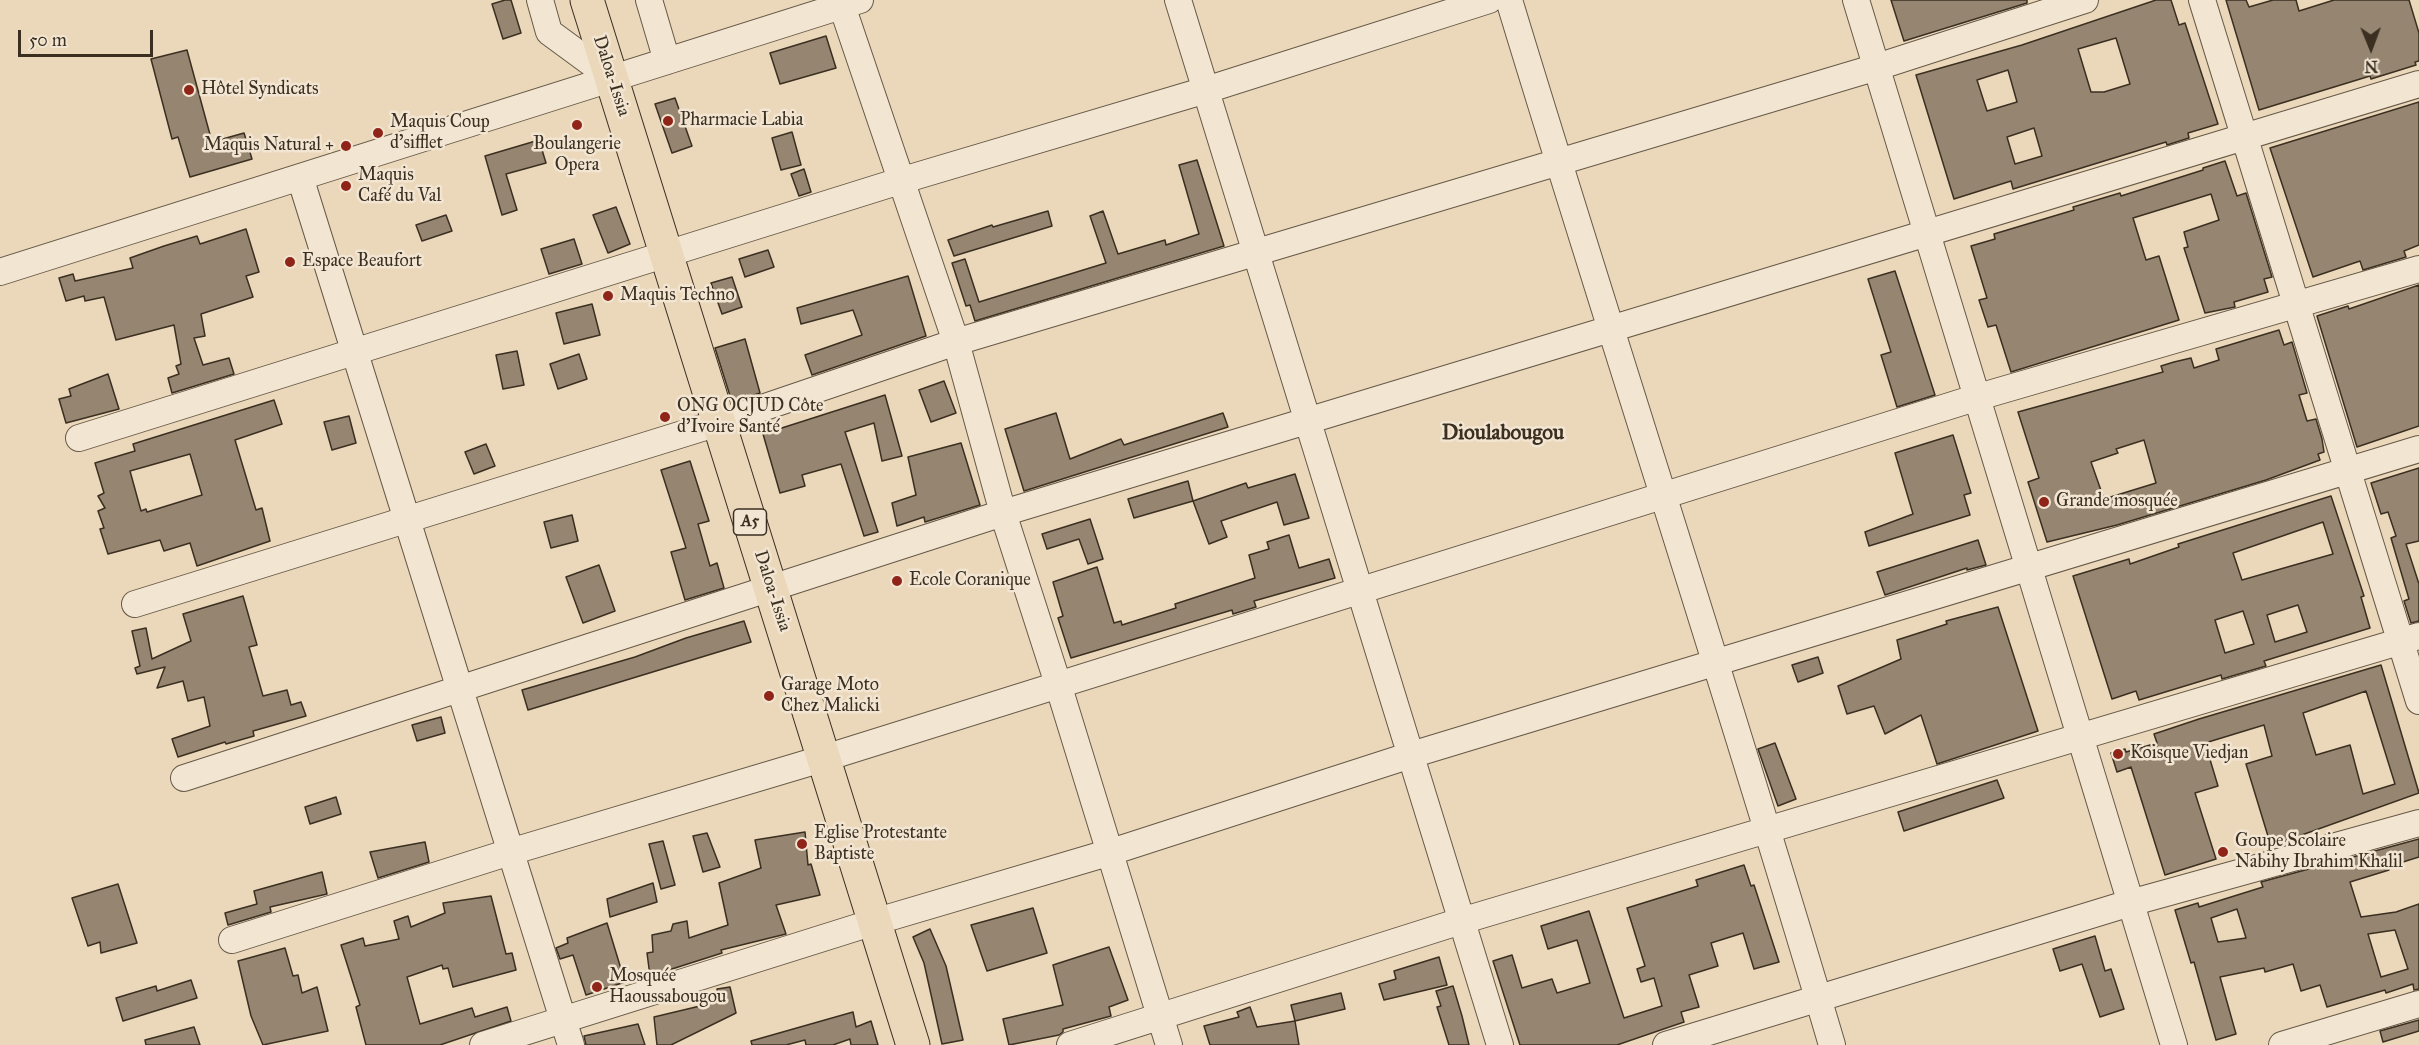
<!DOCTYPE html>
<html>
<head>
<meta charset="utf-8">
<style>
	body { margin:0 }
	#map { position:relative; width:2419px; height:1045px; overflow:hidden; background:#ebd7ba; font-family:"IM FELL Great Primer",serif }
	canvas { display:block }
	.north { position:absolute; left:2341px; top:18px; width:60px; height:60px; -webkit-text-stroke:4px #f2e5d2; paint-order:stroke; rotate:179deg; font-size:16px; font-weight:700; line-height:24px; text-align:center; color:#3a2f21 }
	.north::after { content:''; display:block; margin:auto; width:21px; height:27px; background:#3a2f21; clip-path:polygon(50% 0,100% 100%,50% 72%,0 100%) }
	.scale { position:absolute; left:18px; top:30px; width:135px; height:27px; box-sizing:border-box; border:3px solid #3a2f21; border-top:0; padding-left:8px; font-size:18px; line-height:21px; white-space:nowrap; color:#3a2f21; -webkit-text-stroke:4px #f2e5d2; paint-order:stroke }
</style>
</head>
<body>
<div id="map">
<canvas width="2419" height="1045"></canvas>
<div class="north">N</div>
<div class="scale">50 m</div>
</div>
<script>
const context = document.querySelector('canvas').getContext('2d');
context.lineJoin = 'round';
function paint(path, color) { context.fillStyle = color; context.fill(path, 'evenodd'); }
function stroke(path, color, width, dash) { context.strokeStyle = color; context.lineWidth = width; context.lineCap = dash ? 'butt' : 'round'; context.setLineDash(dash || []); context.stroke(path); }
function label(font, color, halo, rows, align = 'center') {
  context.font = font + ' "IM FELL Great Primer",serif'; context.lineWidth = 5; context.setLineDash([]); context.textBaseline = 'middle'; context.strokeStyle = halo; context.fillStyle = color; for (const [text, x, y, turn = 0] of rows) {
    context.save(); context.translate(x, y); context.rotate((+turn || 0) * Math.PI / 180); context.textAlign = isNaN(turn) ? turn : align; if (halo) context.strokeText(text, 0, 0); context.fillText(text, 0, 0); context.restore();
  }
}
const building = new Path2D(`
	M 505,0 L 511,0 L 521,33 L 503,39 L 492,4 Z
	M 1891,0 L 2027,0 L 2027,3 L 1904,41 Z
	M 2156,0 L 2171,0 L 2179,25 L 2185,23 L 2218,124 L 2188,133 L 2189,138 L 2167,145 L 2166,142 L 2013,189 L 2011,181 L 1954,199 L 1916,75 L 2022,45 ZM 2116,38 L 2130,84 L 2104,92 L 2091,92 L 2078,49 ZM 2008,70 L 2017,102 L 1987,111 L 1977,80 ZM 2034,128 L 2042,156 L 2015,164 L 2007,137 Z
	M 2226,0 L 2246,0 L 2249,7 L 2273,0 L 2296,0 L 2299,11 L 2334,0 L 2409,0 L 2419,33 L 2419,61 L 2415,62 L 2416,65 L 2371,79 L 2370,76 L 2259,110 Z
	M 826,36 L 836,68 L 780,84 L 770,53 Z
	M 187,50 L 212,142 L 244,133 L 252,159 L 190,177 L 178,137 L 172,139 L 151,59 Z
	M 675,98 L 692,146 L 672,153 L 655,104 Z
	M 2419,102 L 2419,245 L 2404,251 L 2406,257 L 2363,270 L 2360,261 L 2313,277 L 2270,148 Z
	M 792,132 L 801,165 L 781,170 L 772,138 Z
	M 539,140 L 546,163 L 506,174 L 517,210 L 502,215 L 485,156 Z
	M 1197,160 L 1224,246 L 975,321 L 970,305 L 966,306 L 952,263 L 965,259 L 979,302 L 1106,263 L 1090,216 L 1103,211 L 1118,254 L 1165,240 L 1166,245 L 1199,234 L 1179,165 Z
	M 2225,161 L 2237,196 L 2246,193 L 2272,277 L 2264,279 L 2268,292 L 2234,302 L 2235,307 L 2205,313 L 2184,248 L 2188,247 L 2184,232 L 2219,220 L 2211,194 L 2133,218 L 2146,260 L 2159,256 L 2179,320 L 2011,372 L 1996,325 L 1988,327 L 1979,300 L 1987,298 L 1971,246 L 1995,239 L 1994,234 L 2074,210 L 2073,207 L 2120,193 L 2121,196 L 2203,170 L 2203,168 Z
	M 804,169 L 811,192 L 799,196 L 791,174 Z
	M 616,207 L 630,244 L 608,253 L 593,215 Z
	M 1048,211 L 1052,226 L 954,256 L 948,240 L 992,225 L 993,227 Z
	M 446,215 L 452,231 L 422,241 L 416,225 Z
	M 246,229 L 259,272 L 246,276 L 253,297 L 201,314 L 205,336 L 194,338 L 203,365 L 229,358 L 234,374 L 172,393 L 168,378 L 179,374 L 176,366 L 181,364 L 174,325 L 116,340 L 104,297 L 85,301 L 84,296 L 66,301 L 59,278 L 73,274 L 75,281 L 133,268 L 130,258 L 164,246 L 197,236 L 200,244 Z
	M 574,239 L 582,264 L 549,274 L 541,249 Z
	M 768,250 L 774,267 L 745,277 L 739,259 Z
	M 1895,271 L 1935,395 L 1897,407 L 1881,355 L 1891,352 L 1868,279 Z
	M 908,276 L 926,336 L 812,375 L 805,355 L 862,335 L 853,310 L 801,324 L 797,308 Z
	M 732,277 L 742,307 L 722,314 L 711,283 Z
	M 2419,285 L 2419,426 L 2357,447 L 2317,316 L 2348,306 L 2349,309 Z
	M 592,304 L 600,335 L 564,344 L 556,313 Z
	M 2279,330 L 2284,345 L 2292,342 L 2307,393 L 2299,395 L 2307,421 L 2316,419 L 2322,439 L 2324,452 L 2318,454 L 2320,460 L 2266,480 L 2117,525 L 2047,542 L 2028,482 L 2039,478 L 2018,412 L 2163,372 L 2161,366 L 2174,362 L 2191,358 L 2194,368 L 2219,360 L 2216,349 ZM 2144,440 L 2156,483 L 2104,499 L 2091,462 L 2118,453 L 2116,449 Z
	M 745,339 L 760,393 L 732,402 L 715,348 Z
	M 517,351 L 524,385 L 503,389 L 496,355 Z
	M 579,354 L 587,379 L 558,389 L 550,364 Z
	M 108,374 L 119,409 L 66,423 L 59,399 L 71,396 L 69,389 Z
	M 944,381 L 956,413 L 931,422 L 919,390 Z
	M 885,395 L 902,456 L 882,461 L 874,423 L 845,432 L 878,532 L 864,536 L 841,464 L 802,475 L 805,486 L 780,493 L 763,434 Z
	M 274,400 L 282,424 L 235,440 L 256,510 L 262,508 L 270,541 L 197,566 L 190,543 L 164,551 L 160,540 L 108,554 L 100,529 L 104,528 L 98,511 L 105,508 L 98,496 L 104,493 L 95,463 L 135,451 L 133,444 ZM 190,454 L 202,495 L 147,512 L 146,509 L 141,511 L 130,471 Z
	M 1056,413 L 1070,459 L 1121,439 L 1124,445 L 1223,413 L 1228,427 L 1024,491 L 1005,429 Z
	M 349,416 L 356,443 L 332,450 L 324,422 Z
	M 1953,435 L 1971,493 L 1964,495 L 1970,515 L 1869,546 L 1865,532 L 1913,514 L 1895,453 Z
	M 961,443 L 980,505 L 925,522 L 924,517 L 897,526 L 892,503 L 916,495 L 908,457 Z
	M 486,444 L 495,466 L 474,474 L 465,452 Z
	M 690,461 L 709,521 L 698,524 L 710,566 L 717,563 L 724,588 L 685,600 L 671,552 L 686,548 L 661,470 Z
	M 2419,468 L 2419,541 L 2406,544 L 2419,584 L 2419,621 L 2411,623 L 2404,601 L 2409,599 L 2391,538 L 2396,536 L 2388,512 L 2381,514 L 2371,483 Z
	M 1295,474 L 1309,518 L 1284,525 L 1277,502 L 1221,521 L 1227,537 L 1209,544 L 1193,501 L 1246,483 L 1248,488 Z
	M 1188,481 L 1193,501 L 1134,518 L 1128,499 Z
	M 2331,496 L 2364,596 L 2361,597 L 2370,628 L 2264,661 L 2266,666 L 2222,679 L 2221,675 L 2139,700 L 2136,691 L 2112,699 L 2073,576 L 2129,559 L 2130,564 L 2179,547 L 2178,544 ZM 2323,522 L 2333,554 L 2242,580 L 2233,553 ZM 2298,605 L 2307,632 L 2275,642 L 2267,615 ZM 2243,611 L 2254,644 L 2225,653 L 2215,620 Z
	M 572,515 L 578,541 L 551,548 L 544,522 Z
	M 1090,519 L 1103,559 L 1088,564 L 1079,539 L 1047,549 L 1042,534 Z
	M 1289,535 L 1299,568 L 1329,559 L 1335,578 L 1254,601 L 1256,607 L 1233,614 L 1232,610 L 1071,658 L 1058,618 L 1063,616 L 1053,582 L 1097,567 L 1114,623 L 1121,621 L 1122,625 L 1176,608 L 1175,604 L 1255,578 L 1249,555 L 1269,549 L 1267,542 Z
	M 1978,540 L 1986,565 L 1967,570 L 1967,568 L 1885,595 L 1877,572 Z
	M 599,565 L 615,611 L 583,623 L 566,577 Z
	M 243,596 L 257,645 L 249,647 L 263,696 L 287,690 L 291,705 L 301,702 L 306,716 L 253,731 L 254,736 L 226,744 L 225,742 L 178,757 L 172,739 L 210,726 L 204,697 L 188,701 L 183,681 L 157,688 L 165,667 L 137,674 L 135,668 L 140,666 L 132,631 L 146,628 L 152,659 L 191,641 L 183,614 Z
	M 1998,607 L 2038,731 L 1937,764 L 1921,715 L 1885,734 L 1874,706 L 1847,714 L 1838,686 L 1901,659 L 1897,640 L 1947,624 L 1946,621 Z
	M 744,621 L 751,642 L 528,710 L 522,690 L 635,657 L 686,638 Z
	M 1818,657 L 1823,673 L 1798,682 L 1792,665 Z
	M 2381,665 L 2419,793 L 2271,846 L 2246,764 L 2272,756 L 2264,725 L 2205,743 L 2218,786 L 2195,793 L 2216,859 L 2165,875 L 2131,767 L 2117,772 L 2111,753 L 2125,749 L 2126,752 L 2157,743 L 2154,734 L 2199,719 ZM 2366,691 L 2395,784 L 2363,794 L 2350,745 L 2316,755 L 2303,713 Z
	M 441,717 L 445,733 L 417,741 L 412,725 Z
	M 1775,743 L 1796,799 L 1778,806 L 1758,749 Z
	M 1997,780 L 2004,798 L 1904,831 L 1898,812 Z
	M 336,797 L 341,814 L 310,824 L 305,807 Z
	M 805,832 L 808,865 L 811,864 L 820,895 L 776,905 L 786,934 L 721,950 L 722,953 L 650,976 L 647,953 L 653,952 L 652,935 L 671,931 L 673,924 L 687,921 L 689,938 L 728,925 L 719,883 L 761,868 L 755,840 Z
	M 707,833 L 720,867 L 703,872 L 693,836 Z
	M 2419,839 L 2419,857 L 2387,867 L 2389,870 L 2350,882 L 2361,917 L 2396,912 L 2419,904 L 2419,989 L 2414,990 L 2413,984 L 2386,993 L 2385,990 L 2327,1007 L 2320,985 L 2301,991 L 2293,964 L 2265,972 L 2264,968 L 2220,977 L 2236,1034 L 2216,1040 L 2194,962 L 2191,963 L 2175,910 L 2198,903 L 2199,907 L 2263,887 L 2261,882 ZM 2237,909 L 2246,938 L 2218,942 L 2211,918 ZM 2395,930 L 2408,969 L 2381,977 L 2368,934 Z
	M 663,841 L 675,885 L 661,889 L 649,844 Z
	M 425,842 L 429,862 L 378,878 L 370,852 Z
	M 1744,865 L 1751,886 L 1754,885 L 1779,962 L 1754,969 L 1743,933 L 1711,943 L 1718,966 L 1689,975 L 1699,1007 L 1681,1012 L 1684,1022 L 1617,1045 L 1520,1045 L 1493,961 L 1512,955 L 1522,988 L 1552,979 L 1557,993 L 1590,983 L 1577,940 L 1548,949 L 1541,926 L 1589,911 L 1624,1018 L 1662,1006 L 1654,978 L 1641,982 L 1637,969 L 1645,966 L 1627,908 L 1698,886 L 1696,880 Z
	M 322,872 L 327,894 L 270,907 L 271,912 L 228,925 L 225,913 L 257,904 L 254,891 Z
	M 653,883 L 657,902 L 610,917 L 607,899 Z
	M 118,884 L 137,943 L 101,953 L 100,942 L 88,946 L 72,898 Z
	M 491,896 L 506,954 L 512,953 L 516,970 L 453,987 L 448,968 L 443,969 L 442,965 L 407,977 L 420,1024 L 472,1008 L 475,1017 L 507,1007 L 511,1021 L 440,1045 L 366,1045 L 356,1007 L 360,1005 L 341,945 L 363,938 L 365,946 L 399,939 L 394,921 L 408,916 L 411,927 L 445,913 L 443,903 Z
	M 1033,908 L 1047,953 L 987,971 L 971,925 Z
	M 607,923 L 625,982 L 586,995 L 573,955 L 560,959 L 556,948 L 568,943 L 567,938 Z
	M 930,929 L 946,966 L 963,1040 L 942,1044 L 924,963 L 913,937 Z
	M 2095,936 L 2105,971 L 2111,969 L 2124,1009 L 2100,1017 L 2082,964 L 2060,971 L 2053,949 Z
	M 1109,947 L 1128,1000 L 1109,1007 L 1111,1016 L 1063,1029 L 1063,1032 L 1059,1035 L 1009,1045 L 1003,1019 L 1063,1005 L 1053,965 Z
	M 285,948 L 293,976 L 298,975 L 302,993 L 317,987 L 328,1031 L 263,1045 L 251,1016 L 238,961 Z
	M 1439,957 L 1447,985 L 1384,1000 L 1379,984 L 1396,979 L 1394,971 Z
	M 191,980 L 197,998 L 123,1021 L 116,998 L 156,986 L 157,991 Z
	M 1453,986 L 1462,1016 L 1469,1045 L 1449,1045 L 1437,1007 L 1441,1006 L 1436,991 Z
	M 730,987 L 736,1013 L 671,1045 L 657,1045 L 654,1017 L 700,1006 L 700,1000 L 718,996 L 717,989 Z
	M 1341,993 L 1345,1009 L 1295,1021 L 1291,1005 Z
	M 1250,1007 L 1257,1027 L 1295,1021 L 1299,1045 L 1210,1045 L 1204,1026 L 1239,1017 L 1237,1012 Z
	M 853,1012 L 856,1027 L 871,1021 L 878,1045 L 851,1045 L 850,1039 L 833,1045 L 806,1045 L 805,1040 L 786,1045 L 752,1045 L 751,1041 Z
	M 2419,1020 L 2419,1031 L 2383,1042 L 2380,1031 Z
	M 638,1024 L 645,1045 L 586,1045 L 584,1036 Z
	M 194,1027 L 200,1045 L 146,1045 L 145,1040 Z`);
const minor = new Path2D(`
	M 540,0 L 549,32 L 613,79
	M 649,0 L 667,61
	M 840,0 L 956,342 L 1003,513 L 1058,684 L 1169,1045
	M 1178,0 L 1500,1045
	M 1509,0 C 1615,349 1729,695 1832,1045
	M 1856,0 L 2174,1045
	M 2202,0 L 2419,701
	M 300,177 L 571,1045
	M 0,272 L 860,0
	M 79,438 L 903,180 L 1206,90 L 1489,0
	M 135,604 L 718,423 L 956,342 L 1877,67 L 2085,0
	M 184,778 L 1003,513 L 2419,84
	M 232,940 L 510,852 L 825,758 L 1975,398 L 2419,269
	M 483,1045 L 874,922 L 1111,852 L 1411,755 L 2419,449
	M 1070,1045 L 1461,921 L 2419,636
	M 1666,1045 L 2130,903 L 2419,823
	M 2282,1045 L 2419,1004`);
const major = new Path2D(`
	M 587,0 L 913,1045`);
const markers = [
	[189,90,6,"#8f2418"],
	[668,121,6,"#8f2418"],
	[577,125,6,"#8f2418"],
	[378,133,6,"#8f2418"],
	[346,146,6,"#8f2418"],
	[346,186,6,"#8f2418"],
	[290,262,6,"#8f2418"],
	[608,296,6,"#8f2418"],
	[665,417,6,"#8f2418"],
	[2044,502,6,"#8f2418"],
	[897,581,6,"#8f2418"],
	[769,696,6,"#8f2418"],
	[2118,754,6,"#8f2418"],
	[802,844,6,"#8f2418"],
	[2223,852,6,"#8f2418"],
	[597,987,6,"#8f2418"]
];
const shields = [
	[750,522,33]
];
const shieldNames = [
	["A5",750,522]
];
const streetNames = [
	["Daloa-Issia",611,76,72],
	["Daloa-Issia",772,591,72]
];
const poiNames = [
	["Hôtel Syndicats",201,90],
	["Pharmacie Labia",680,121],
	["Maquis Coup",390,123],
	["d'sifflet",390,144],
	["Boulangerie",577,145,"center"],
	["Opera",577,166,"center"],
	["Maquis Natural +",334,146,"right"],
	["Maquis",358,176],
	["Café du Val",358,197],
	["Espace Beaufort",302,262],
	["Maquis Techno",620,296],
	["ONG OCJUD Côte",677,407],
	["d'Ivoire Santé",677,428],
	["Grande mosquée",2056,502],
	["Ecole Coranique",909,581],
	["Garage Moto",781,686],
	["Chez Malicki",781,707],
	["Koisque Viedjan",2130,754],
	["Eglise Protestante",814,834],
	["Baptiste",814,855],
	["Goupe Scolaire",2235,842],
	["Nabihy Ibrahim Khalil",2235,863],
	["Mosquée",609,977],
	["Haoussabougou",609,998]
];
const quarterNames = [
	["Dioulabougou",1503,434]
];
paint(building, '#968671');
stroke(building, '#3a2f21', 1.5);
stroke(minor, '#665947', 28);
stroke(major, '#3a2f21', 35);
stroke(minor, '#f2e5d2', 26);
stroke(major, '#ebd7ba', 33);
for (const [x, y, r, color] of markers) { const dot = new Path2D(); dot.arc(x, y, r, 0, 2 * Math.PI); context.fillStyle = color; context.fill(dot); stroke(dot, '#f2e5d2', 2); }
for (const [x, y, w] of shields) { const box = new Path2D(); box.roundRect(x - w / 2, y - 13, w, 26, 4.5); context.fillStyle = '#f2e5d2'; context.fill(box); stroke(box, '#3a2f21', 1.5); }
label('bold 16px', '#3a2f21', null, shieldNames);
label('18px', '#3a2f21', '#f2e5d2', streetNames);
label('18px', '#3a2f21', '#f2e5d2', poiNames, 'left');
label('bold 21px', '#3a2f21', '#f2e5d2', quarterNames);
</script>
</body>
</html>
